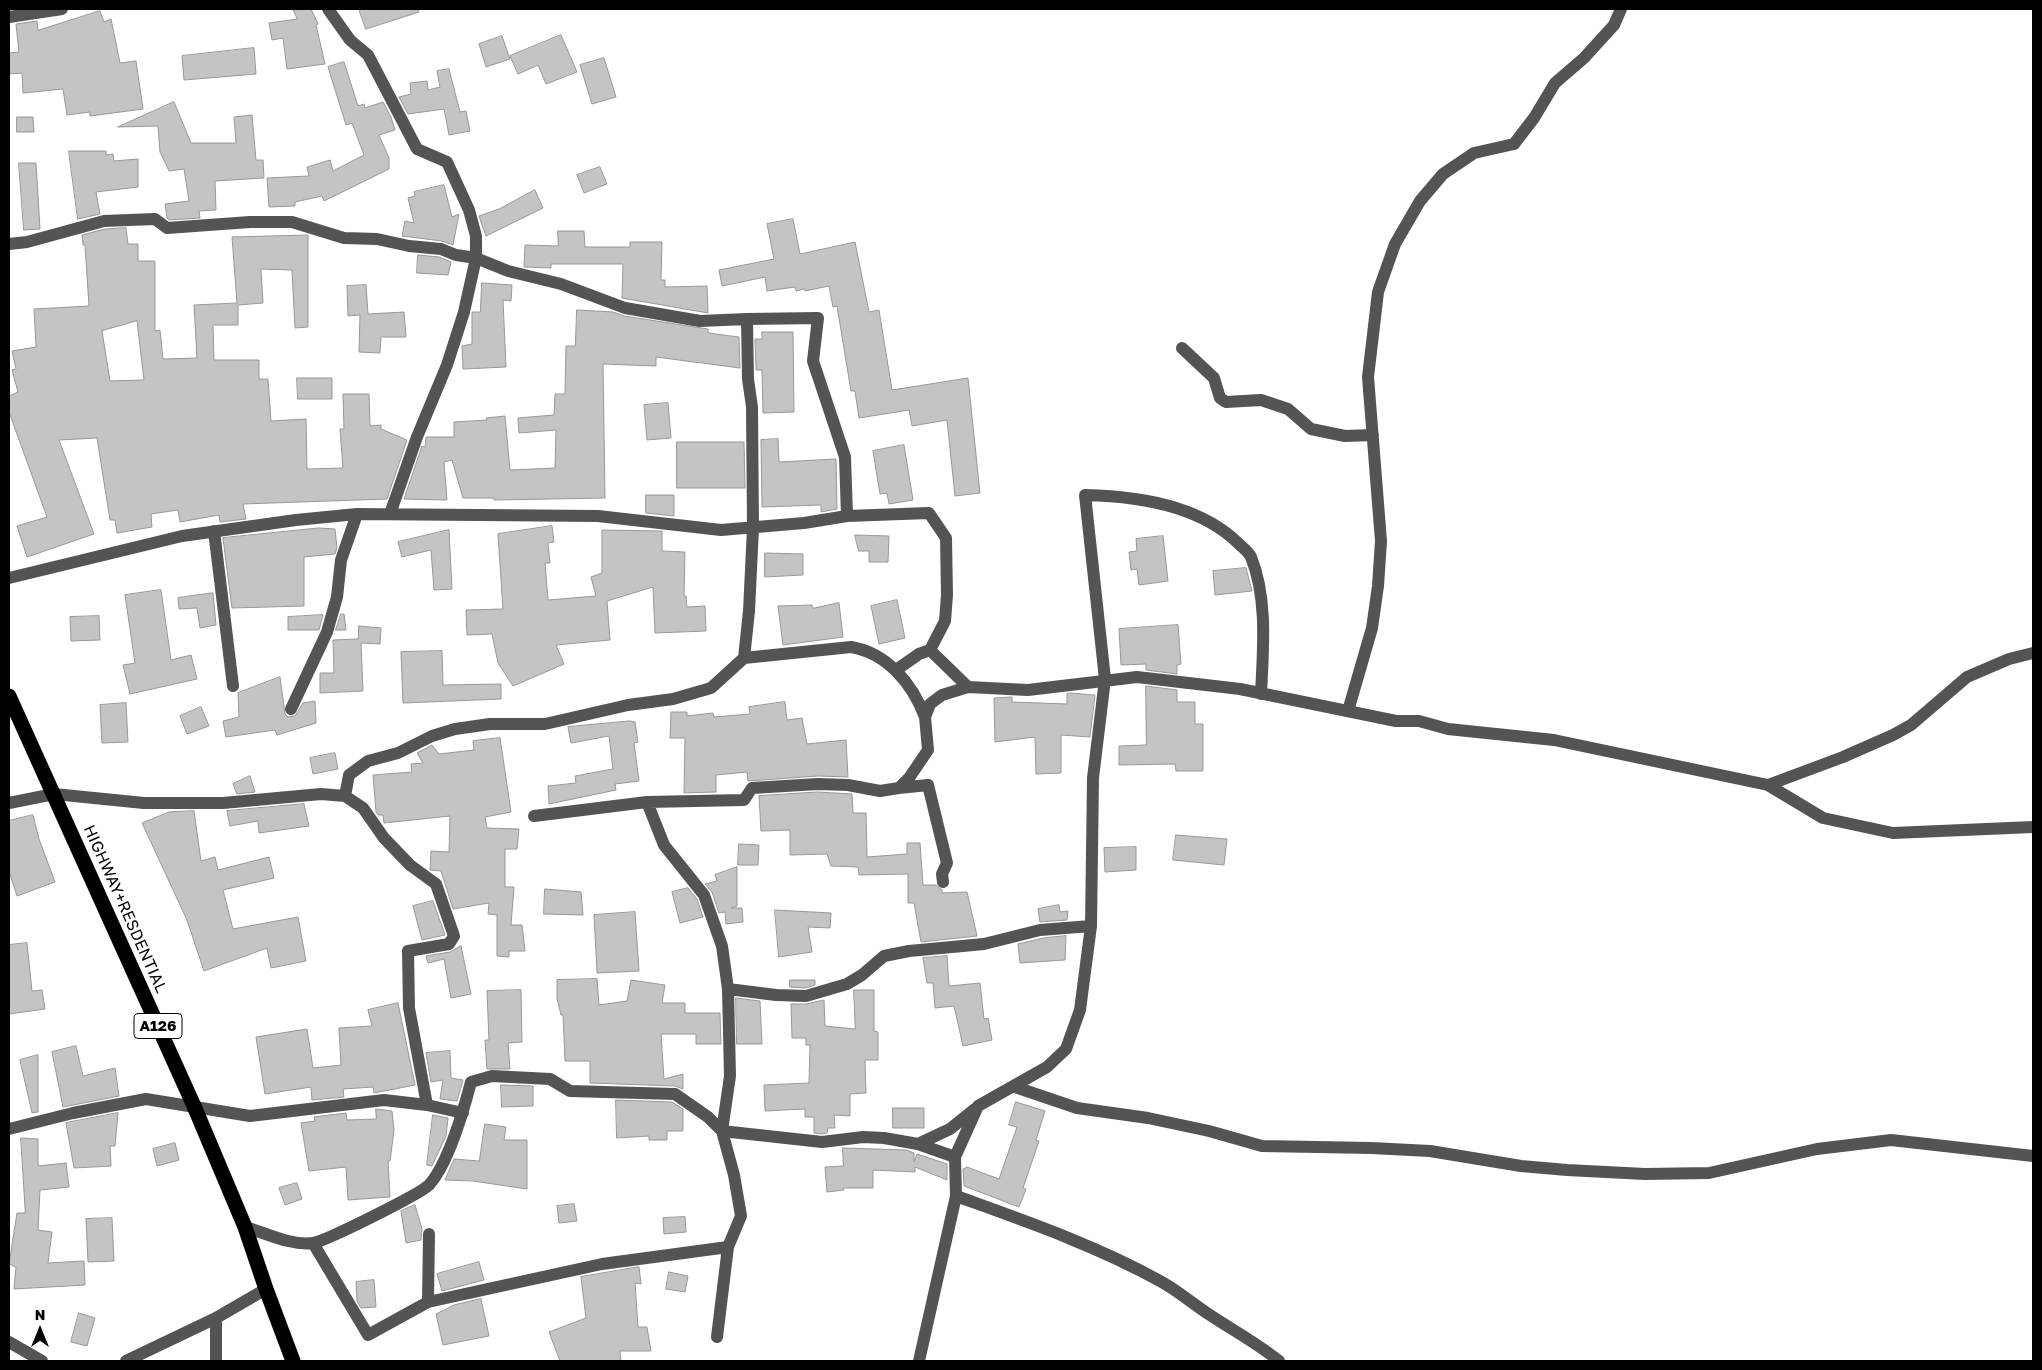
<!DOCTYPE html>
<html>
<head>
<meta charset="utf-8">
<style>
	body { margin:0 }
	#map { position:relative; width:2042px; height:1370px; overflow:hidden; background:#fff; font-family:"Golos Text",sans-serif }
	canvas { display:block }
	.frame { position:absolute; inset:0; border:10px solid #000; pointer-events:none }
	.north { position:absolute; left:15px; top:1305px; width:50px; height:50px; -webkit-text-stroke:4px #fff; paint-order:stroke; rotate:0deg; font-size:14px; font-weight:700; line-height:20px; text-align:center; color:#000 }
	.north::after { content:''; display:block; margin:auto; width:18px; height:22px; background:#000; clip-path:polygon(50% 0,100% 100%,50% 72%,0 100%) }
</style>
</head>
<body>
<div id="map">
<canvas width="2042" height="1370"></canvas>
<div class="frame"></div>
<div class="north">N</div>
</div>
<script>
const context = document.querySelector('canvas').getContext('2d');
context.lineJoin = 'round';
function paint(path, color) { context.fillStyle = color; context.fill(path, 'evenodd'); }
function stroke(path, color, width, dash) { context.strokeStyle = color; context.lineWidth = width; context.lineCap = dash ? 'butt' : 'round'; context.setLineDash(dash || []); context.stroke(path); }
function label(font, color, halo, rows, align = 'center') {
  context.font = font + ' "Golos Text",sans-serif'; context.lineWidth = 4.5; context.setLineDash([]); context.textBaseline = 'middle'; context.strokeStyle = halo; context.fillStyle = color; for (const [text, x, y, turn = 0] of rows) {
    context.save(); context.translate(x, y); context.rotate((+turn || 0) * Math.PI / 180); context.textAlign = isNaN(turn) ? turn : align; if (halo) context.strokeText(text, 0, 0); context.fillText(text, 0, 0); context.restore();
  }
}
const building = new Path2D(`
	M 293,9 L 311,9 L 318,24 L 316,25 L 325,64 L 287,69 L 283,38 L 272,40 L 269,23 L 297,19 Z
	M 359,9 L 418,9 L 419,12 L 366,29 Z
	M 100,11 L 104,22 L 111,19 L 120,63 L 136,61 L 143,109 L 90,116 L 90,112 L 67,115 L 63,89 L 23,93 L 22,73 L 9,74 L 9,53 L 19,52 L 16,24 L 37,21 L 38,30 Z
	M 561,35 L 577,72 L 546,84 L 538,65 L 518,74 L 510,56 Z
	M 502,36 L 510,59 L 486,67 L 479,44 Z
	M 254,48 L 256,74 L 184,80 L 182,56 Z
	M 604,58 L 616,97 L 592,104 L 580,65 Z
	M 344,62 L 358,106 L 364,104 L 365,108 L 383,102 L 391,117 L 395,130 L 379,135 L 389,158 L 389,169 L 324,201 L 322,196 L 295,202 L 295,206 L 269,207 L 267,178 L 309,176 L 307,167 L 330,160 L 333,171 L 364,155 L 352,123 L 346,125 L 328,67 Z
	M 449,69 L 460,112 L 466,111 L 470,131 L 449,135 L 444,109 L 408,114 L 399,97 L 411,94 L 410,83 L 427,81 L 428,90 L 440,87 L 437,71 Z
	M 174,102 L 191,143 L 236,143 L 234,117 L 252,115 L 256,160 L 263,160 L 264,178 L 215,181 L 216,210 L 199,211 L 200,218 L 169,220 L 167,218 L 165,204 L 189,201 L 184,169 L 169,171 L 160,152 L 158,126 L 118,127 Z
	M 17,117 L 33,117 L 34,132 L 17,132 Z
	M 69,151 L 106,151 L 106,155 L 113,154 L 114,161 L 138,159 L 138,187 L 96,192 L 100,214 L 78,219 Z
	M 19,163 L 36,163 L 40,229 L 24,230 Z
	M 600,167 L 607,184 L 584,193 L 577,175 Z
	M 444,185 L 452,217 L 459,214 L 453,245 L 442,241 L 402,236 L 405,221 L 414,223 L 408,198 L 415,196 L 414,192 Z
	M 535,190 L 543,208 L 486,236 L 479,216 L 499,209 Z
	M 793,219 L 800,254 L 855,242 L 869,312 L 879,310 L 892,390 L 968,378 L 980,493 L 955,496 L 947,420 L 912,426 L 909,410 L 859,418 L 855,391 L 851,391 L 837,306 L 833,307 L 829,286 L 805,291 L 805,289 L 796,291 L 795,287 L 767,291 L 765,277 L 722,286 L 719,270 L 774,259 L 767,224 Z
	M 126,228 L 128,244 L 138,244 L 138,261 L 155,261 L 155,331 L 160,330 L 163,359 L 197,358 L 194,305 L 237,303 L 232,237 L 308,235 L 308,327 L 295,328 L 292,270 L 261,269 L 263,303 L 238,305 L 238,325 L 213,325 L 214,360 L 259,360 L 259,379 L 268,379 L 271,421 L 306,419 L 307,469 L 343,468 L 340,429 L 344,429 L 343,394 L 369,394 L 370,426 L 381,425 L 381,429 L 407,440 L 387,499 L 243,504 L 246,519 L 220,522 L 219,515 L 180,522 L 178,510 L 151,514 L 152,527 L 117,533 L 115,520 L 110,520 L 97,438 L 59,440 L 94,534 L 27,557 L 17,526 L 47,517 L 9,412 L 9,396 L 18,392 L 12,370 L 16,369 L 12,351 L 36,347 L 34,309 L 89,306 L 85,245 L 83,245 L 82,235 L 105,229 ZM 137,321 L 144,380 L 110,381 L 102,331 Z
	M 558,231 L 584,231 L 585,247 L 630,247 L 630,242 L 662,242 L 661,280 L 665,280 L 665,287 L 707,286 L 708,313 L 622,298 L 623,264 L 551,264 L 551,268 L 524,267 L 525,245 L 558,246 Z
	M 418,255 L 439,257 L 451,262 L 448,275 L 417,273 Z
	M 482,283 L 512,285 L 511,301 L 503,300 L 506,367 L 463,369 L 462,346 L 472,344 L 472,312 L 480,312 Z
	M 366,285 L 368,314 L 404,312 L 406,337 L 381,337 L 380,353 L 359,352 L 360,315 L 348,316 L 347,286 Z
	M 577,310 L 613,312 L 624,316 L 708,329 L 708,333 L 739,337 L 740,368 L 656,357 L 656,366 L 603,364 L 605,498 L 494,500 L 494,498 L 463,498 L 452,460 L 444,462 L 447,500 L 404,499 L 422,446 L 425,447 L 426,437 L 454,437 L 454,422 L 487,420 L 486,418 L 505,416 L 510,470 L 555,468 L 556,430 L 519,433 L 518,418 L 554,415 L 555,394 L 565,394 L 566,346 L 575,346 Z
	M 762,332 L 793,332 L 794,412 L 763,413 L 762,370 L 756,370 L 755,339 L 762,339 Z
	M 297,378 L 332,378 L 332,399 L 298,399 Z
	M 668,403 L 671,438 L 647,440 L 644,405 Z
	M 778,439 L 779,462 L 836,459 L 837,509 L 821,512 L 821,505 L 762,507 L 761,440 Z
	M 677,442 L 744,442 L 745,488 L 677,488 Z
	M 904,445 L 913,500 L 889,504 L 887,493 L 880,494 L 873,451 Z
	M 646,495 L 674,495 L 674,516 L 646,513 Z
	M 552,526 L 554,542 L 548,543 L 550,563 L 545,563 L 548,600 L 596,596 L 591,577 L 602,573 L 602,530 L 662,531 L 662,551 L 685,552 L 684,596 L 686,596 L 687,607 L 705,606 L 706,631 L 655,633 L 653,587 L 607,601 L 610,640 L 556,645 L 564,664 L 513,686 L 498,663 L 492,634 L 467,635 L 466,610 L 503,609 L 498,534 Z
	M 319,528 L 335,529 L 337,548 L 335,554 L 304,557 L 304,606 L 232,608 L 223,538 Z
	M 449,530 L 452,589 L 434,590 L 431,550 L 402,557 L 398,542 Z
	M 855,535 L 889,536 L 888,562 L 869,562 L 869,551 L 859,551 Z
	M 1163,536 L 1168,581 L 1139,585 L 1137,569 L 1131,570 L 1129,552 L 1137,551 L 1136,539 Z
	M 765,553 L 803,554 L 803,575 L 765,577 Z
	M 1246,568 L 1252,591 L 1215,595 L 1213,571 Z
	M 161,590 L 171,660 L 191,655 L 197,679 L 130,694 L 123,665 L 135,663 L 125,595 Z
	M 211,593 L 213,593 L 216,625 L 200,628 L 197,608 L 179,609 L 178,598 Z
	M 897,600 L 905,638 L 879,644 L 871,606 Z
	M 839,603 L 843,637 L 783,645 L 778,606 L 812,605 L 813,608 Z
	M 341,614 L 344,614 L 346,630 L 336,630 Z
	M 323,615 L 319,630 L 288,630 L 288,617 Z
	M 99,616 L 100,640 L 71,641 L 70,617 Z
	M 1178,625 L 1181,664 L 1177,665 L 1177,674 L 1146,670 L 1146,664 L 1121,665 L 1119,629 Z
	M 359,626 L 381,628 L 380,644 L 361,643 L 363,691 L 320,693 L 320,673 L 334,673 L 333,640 L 358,639 Z
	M 442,651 L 443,685 L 501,684 L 501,699 L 403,703 L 401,652 Z
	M 280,677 L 285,714 L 288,717 L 295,716 L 303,703 L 315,701 L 316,723 L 277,735 L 275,730 L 226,737 L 223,721 L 239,717 L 238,693 Z
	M 1146,686 L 1177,690 L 1177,702 L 1195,702 L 1195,724 L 1203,724 L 1203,771 L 1176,771 L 1175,764 L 1119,765 L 1119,746 L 1146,745 Z
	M 1070,693 L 1095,695 L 1090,737 L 1061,735 L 1061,773 L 1036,774 L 1035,737 L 995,742 L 994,698 L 1012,697 L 1012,702 L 1067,704 L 1067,694 Z
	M 785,702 L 787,720 L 802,718 L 807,744 L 846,740 L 848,777 L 818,776 L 748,781 L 747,772 L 716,775 L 716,792 L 684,793 L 685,738 L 670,738 L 671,712 L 687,712 L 687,716 L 713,713 L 714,717 L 750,714 L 749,707 Z
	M 126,703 L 128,742 L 102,743 L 100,705 Z
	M 201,707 L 209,726 L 187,734 L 180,716 Z
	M 630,721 L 635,722 L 638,742 L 634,743 L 639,781 L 615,784 L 616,790 L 549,804 L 548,786 L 576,783 L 575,776 L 613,769 L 609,736 L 571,743 L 568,727 Z
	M 500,738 L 511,812 L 485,817 L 487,828 L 519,829 L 517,849 L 505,849 L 505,887 L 514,887 L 511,925 L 522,925 L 525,951 L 509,951 L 509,957 L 497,956 L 497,915 L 488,914 L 489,903 L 453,909 L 441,871 L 430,870 L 431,851 L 449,852 L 450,816 L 384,823 L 383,815 L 378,815 L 376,812 L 373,775 L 412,772 L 411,764 L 423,763 L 417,753 L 432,745 L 439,754 L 474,750 L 473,741 Z
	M 335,753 L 338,769 L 313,774 L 310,758 Z
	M 250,776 L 255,792 L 237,794 L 233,784 Z
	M 818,792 L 852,794 L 853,813 L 866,813 L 867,857 L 907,854 L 907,843 L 920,843 L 923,885 L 936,885 L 942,890 L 942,893 L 967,892 L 977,936 L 921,942 L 914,903 L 908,903 L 908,874 L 859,875 L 858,867 L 831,866 L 827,854 L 790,855 L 790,830 L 761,831 L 759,796 Z
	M 304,804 L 309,826 L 259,833 L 258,821 L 230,826 L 227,811 Z
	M 194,811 L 201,861 L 215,857 L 218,870 L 269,857 L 274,878 L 223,890 L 233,929 L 298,917 L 306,961 L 271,968 L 267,948 L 204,971 L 187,920 L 142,823 L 169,812 Z
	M 33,815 L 39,839 L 55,882 L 17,896 L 9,871 L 9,821 Z
	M 1176,835 L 1227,839 L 1224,865 L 1173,860 Z
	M 739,844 L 759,845 L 758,865 L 738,865 Z
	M 1136,847 L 1136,870 L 1105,872 L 1104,848 Z
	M 737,867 L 737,906 L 731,908 L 742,908 L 743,922 L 726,924 L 725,912 L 719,913 L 712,892 L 705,884 L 717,881 L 715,875 Z
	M 688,888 L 697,899 L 703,917 L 680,923 L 672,892 Z
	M 545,889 L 581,892 L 583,915 L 544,914 Z
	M 433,901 L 445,935 L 422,940 L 413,906 Z
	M 1059,905 L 1060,912 L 1068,911 L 1067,920 L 1040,922 L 1038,909 Z
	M 775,910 L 831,913 L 830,928 L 808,927 L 812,952 L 779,957 Z
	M 635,912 L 639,971 L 597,973 L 594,915 Z
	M 1066,936 L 1065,960 L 1020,963 L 1018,944 L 1043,938 Z
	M 27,943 L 32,991 L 42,990 L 45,1009 L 9,1014 L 9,945 Z
	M 461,946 L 471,994 L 451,998 L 444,959 L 428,963 L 426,956 L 450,952 Z
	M 947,956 L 949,986 L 980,983 L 984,1019 L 988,1018 L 992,1040 L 963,1046 L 954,1006 L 935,1008 L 933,983 L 927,983 L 923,958 Z
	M 597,979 L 599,1005 L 627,1001 L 631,980 L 665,985 L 662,1003 L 685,1003 L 685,1013 L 720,1013 L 721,1044 L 696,1044 L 696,1034 L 661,1034 L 664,1079 L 683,1074 L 683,1089 L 675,1086 L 590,1083 L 590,1061 L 565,1061 L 563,1015 L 561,1015 L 557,998 L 557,980 Z
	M 790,980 L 815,980 L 815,985 L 805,988 L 790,987 Z
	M 521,990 L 522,1042 L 508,1043 L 510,1069 L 487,1069 L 485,1040 L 489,1040 L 487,991 Z
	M 854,990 L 874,990 L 874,1031 L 878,1032 L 878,1060 L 865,1060 L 866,1093 L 850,1094 L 850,1116 L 834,1115 L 835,1128 L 828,1128 L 827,1133 L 822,1134 L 814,1133 L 814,1117 L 805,1117 L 805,1109 L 765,1111 L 764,1085 L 809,1083 L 810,1045 L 806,1045 L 806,1038 L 792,1038 L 791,1004 L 806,1004 L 824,1000 L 825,1026 L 855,1029 Z
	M 736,998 L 760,1001 L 762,1044 L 737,1044 Z
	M 398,1003 L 415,1085 L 374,1093 L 373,1087 L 343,1089 L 344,1097 L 312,1100 L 311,1087 L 265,1094 L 256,1037 L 307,1029 L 313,1068 L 341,1065 L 339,1028 L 372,1026 L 368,1010 Z
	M 76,1046 L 83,1076 L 115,1068 L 119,1096 L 63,1107 L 52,1052 Z
	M 450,1051 L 451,1078 L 463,1080 L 457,1101 L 440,1099 L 443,1080 L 431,1082 L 426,1053 Z
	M 38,1055 L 38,1112 L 32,1113 L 20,1060 Z
	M 501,1085 L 533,1086 L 533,1106 L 502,1107 Z
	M 616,1100 L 672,1102 L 683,1109 L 683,1131 L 667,1131 L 667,1140 L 649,1140 L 649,1136 L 617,1138 Z
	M 1016,1102 L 1045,1111 L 1036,1140 L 1039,1141 L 1023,1188 L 1026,1189 L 1019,1207 L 964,1186 L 963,1169 L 967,1167 L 999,1179 L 1017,1127 L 1009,1125 Z
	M 893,1108 L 924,1108 L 924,1128 L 893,1128 Z
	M 376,1109 L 392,1111 L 394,1130 L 390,1161 L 388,1161 L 390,1197 L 348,1200 L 346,1167 L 309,1171 L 301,1123 L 315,1121 L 314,1117 L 346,1113 L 347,1120 L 376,1119 Z
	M 118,1113 L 115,1146 L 110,1146 L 111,1166 L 74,1168 L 66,1123 Z
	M 433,1115 L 448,1118 L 446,1136 L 432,1166 L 427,1165 Z
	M 485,1124 L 506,1127 L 504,1140 L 527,1140 L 527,1189 L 473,1181 L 445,1180 L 454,1159 L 479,1161 Z
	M 21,1138 L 38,1139 L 38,1166 L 66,1163 L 69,1187 L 40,1190 L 38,1230 L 52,1232 L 48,1263 L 84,1261 L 85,1285 L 14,1289 L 16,1267 L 9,1264 L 17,1213 L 25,1213 Z
	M 175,1143 L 179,1160 L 157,1166 L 153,1149 Z
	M 843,1148 L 906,1150 L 914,1153 L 914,1162 L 917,1154 L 947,1164 L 947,1180 L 915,1167 L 915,1172 L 873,1170 L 873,1188 L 843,1188 L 844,1190 L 827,1192 L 825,1167 L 843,1166 Z
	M 297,1183 L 302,1199 L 285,1205 L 279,1188 Z
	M 574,1204 L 577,1221 L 559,1223 L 557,1206 Z
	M 415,1205 L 422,1229 L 421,1240 L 406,1243 L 401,1211 Z
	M 685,1217 L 686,1232 L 664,1234 L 663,1218 Z
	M 112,1218 L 114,1261 L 88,1262 L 86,1219 Z
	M 479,1262 L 484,1280 L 442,1291 L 437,1274 Z
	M 639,1267 L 641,1284 L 635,1283 L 638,1327 L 647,1327 L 651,1351 L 620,1351 L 621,1361 L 560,1361 L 549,1332 L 586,1318 L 581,1277 Z
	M 669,1272 L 688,1276 L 685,1292 L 666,1289 Z
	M 374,1280 L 376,1307 L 361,1308 L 357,1301 L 356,1282 Z
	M 481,1299 L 489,1336 L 443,1345 L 436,1314 L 454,1305 Z
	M 79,1313 L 95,1318 L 87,1346 L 71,1342 Z`);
const minor = new Path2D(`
	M 328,9 L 350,40 L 368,55 L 417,149 L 447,162 L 469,210 L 476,236 L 476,258 L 464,312 L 447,365 L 417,437 L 390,514
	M 9,17 L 62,9
	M 9,244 L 27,242 L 104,221 L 155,219 L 167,228 L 250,222 L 292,222 L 344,238 L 377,239 L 409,246 L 441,249 L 456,255 L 476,258 L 508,271 L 561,284 L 625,308 L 700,321 L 747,319
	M 1182,348 L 1214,378 L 1220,398 L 1226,402 L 1261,400 L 1288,409 L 1311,429 L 1345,436 L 1373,435
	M 214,531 L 233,686
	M 9,578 L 182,536 L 296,520 L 357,514 L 598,516 L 721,530 L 804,523 L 847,516 L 929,513 L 946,538 L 947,595 L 945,621 L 930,650 L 919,654 L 896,670
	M 930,650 L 968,687
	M 744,658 L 749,611 L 753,528 L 752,407 L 748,379 L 747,319 L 818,318 L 813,361 L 845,457 L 847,516
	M 291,709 L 327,632 L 337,597 L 341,560 L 357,514
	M 1348,711 L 1372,628 L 1378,586 L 1381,541 L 1368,377 L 1378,292 L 1395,244 L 1420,201 L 1443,174 L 1474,153 L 1514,144 L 1534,118 L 1555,83 L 1584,58 L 1614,25 L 1621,9
	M 1768,785 L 1843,757 L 1893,735 L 1911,725 L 1967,677 L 2009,659 L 2033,653
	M 899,788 L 928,785 L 947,863 L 942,874 L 943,882
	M 345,796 L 349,775 L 368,761 L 398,753 L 432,736 L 455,729 L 490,724 L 545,724 L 628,705 L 673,699 L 711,688 L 744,658 L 851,647 C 887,653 912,683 925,717
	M 647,802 L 664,845 L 704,895 L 722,946 L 728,989 L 730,1076 L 722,1131 L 734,1175 L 741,1216 L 728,1247 L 717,1337
	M 9,803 L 54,794 L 144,803 L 223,803 L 321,794 L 345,796 L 363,808 L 384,838 L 410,865 L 436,884 L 454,936 L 449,944 L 408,951 L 409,1008 L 427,1105
	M 534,816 L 647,802 L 744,800 L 752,788 L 818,784 L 848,785 L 880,791 L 899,788 L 909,778 L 928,750 L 925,717 L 930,704 L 942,695 L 968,687 L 1028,690 L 1137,677 L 1240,689 L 1396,721 L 1419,721 L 1448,729 L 1554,740 L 1768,785 L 1823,818 L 1893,833 L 2033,827
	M 728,989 L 776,995 L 806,996 L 847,984 L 862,975 L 884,956 L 909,951 L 984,944 L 1040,930 L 1091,926
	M 1015,1087 L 1077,1108 L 1148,1118 L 1209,1131 L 1262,1146 L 1371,1148 L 1430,1151 L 1521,1166 L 1567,1170 L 1645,1174 L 1709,1173 L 1817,1149 L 1891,1140 L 2033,1156
	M 9,1129 L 73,1113 L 146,1099 L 250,1116 L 384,1100 L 427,1105 L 463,1113
	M 918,1144 L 950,1129 L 975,1109
	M 956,1196 C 1025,1221 1095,1245 1160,1281 C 1177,1290 1193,1304 1210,1315 C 1234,1331 1257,1343 1279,1361
	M 245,1227 C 266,1233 291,1246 313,1243 C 326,1241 420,1194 429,1185 C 448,1164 464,1109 471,1082 L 492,1076 L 550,1079 L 570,1091 L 675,1094 L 708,1117 L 722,1131 L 822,1142 L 863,1137 L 884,1138 L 918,1144 L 955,1157 L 978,1106 L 1047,1067 L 1066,1049 L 1080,1010 L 1091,926 L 1093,778 L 1105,679 L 1085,495 C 1137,496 1199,505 1238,543 C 1242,547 1249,552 1251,557 C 1268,599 1263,650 1261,694
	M 313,1243 L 368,1335 L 428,1302 L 602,1264 L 728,1247
	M 428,1302 L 429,1234
	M 216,1318 L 216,1361
	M 9,1342 L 42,1361
	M 126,1361 L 216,1318 L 266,1289
	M 919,1361 L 956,1196 L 955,1157`);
const highway = new Path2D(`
	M 9,696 L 194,1106 L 245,1227 L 266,1289 L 293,1361`);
const shields = [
	[158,1026,48]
];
const shieldNames = [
	["A126",158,1026]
];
const streetNames = [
	["HIGHWAY+RESDENTIAL",125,909,66]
];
paint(building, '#c4c4c4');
stroke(building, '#989898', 1);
stroke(minor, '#545454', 12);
stroke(highway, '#000', 15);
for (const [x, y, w] of shields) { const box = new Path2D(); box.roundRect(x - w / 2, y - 12.5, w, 25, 4); context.fillStyle = '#fff'; context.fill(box); stroke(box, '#000', 1); }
label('bold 15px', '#000', null, shieldNames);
label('16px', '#000', '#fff', streetNames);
</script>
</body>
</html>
